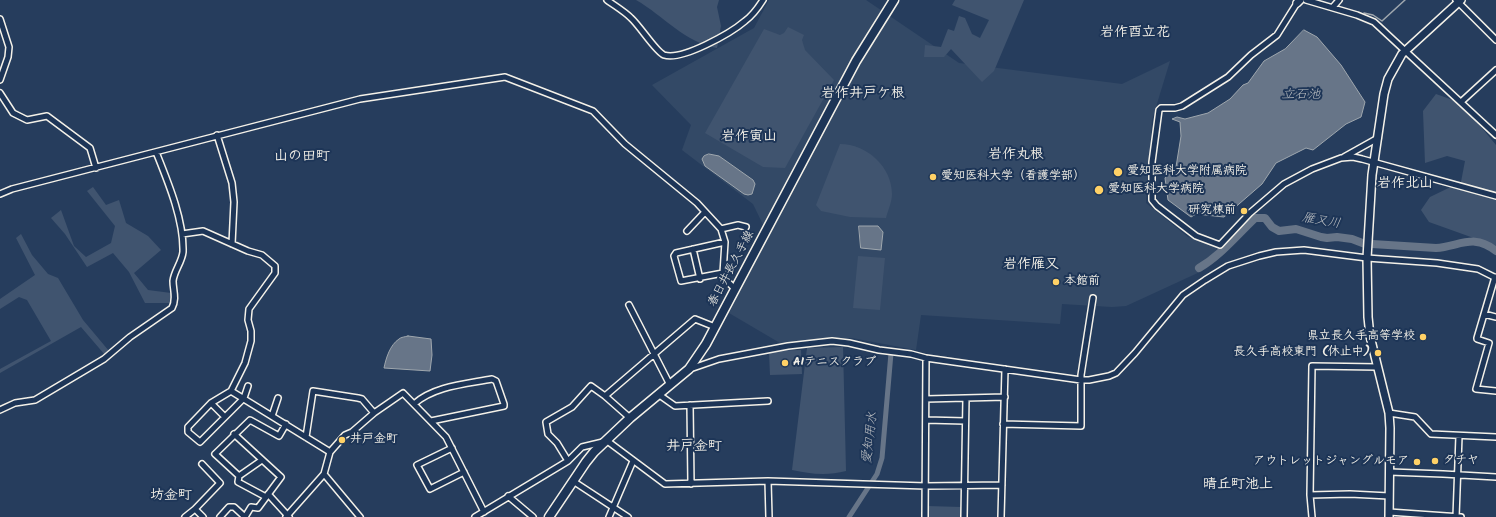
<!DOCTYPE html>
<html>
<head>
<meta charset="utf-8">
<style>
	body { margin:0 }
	canvas { display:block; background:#263d5d }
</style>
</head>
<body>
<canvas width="1496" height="517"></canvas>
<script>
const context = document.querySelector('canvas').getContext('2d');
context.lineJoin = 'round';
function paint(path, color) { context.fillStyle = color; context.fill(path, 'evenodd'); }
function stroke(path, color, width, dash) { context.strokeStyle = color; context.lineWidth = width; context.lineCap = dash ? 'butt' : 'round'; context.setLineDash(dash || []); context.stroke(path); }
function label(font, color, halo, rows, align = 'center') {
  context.font = font + ' Kalam,"Klee One",sans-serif'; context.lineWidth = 4; context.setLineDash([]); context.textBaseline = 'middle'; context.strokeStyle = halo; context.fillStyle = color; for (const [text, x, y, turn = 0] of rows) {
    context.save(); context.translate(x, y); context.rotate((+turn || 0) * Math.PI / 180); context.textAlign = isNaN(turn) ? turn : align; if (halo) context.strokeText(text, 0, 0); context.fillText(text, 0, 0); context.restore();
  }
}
const built = new Path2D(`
	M 769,0 L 866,0 L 959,63 L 1122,84 L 1170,61 L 1152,120 L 1146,203 L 1188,237 L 1230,249 L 1202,271 L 1126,306 L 1112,307 L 1062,304 L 1060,324 L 921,315 L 916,350 L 852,338 L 780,343 L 729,313 L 768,235 L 753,204 L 682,150 L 691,125 L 652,85 L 754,28 Z`);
const green = new Path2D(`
	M 636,0 L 719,0 L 717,7 L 721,26 L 717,48 C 684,42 664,16 636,0 Z
	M 955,0 L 1024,0 L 994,71 L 982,82 L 951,49 L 944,57 L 924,57 L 925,45 L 941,47 L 948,29 L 954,31 L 959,16 L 965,18 L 972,34 L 980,38 L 989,20 L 952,5 Z
	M 788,27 L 804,35 L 802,40 L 805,50 L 834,80 L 785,168 L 763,167 L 705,133 L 764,29 L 780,35 L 784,33 Z
	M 1436,94 L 1461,103 L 1496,145 L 1496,246 L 1429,222 L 1421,210 L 1430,197 L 1461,182 L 1465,161 L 1447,156 L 1425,163 L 1423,111 Z
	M 840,144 C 867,144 892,167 892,194 C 892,202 888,210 886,218 L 850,217 L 821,211 L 816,205 Z
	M 93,187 L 106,205 L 119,200 L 126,223 L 148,236 L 161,250 L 134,273 L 148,290 L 171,293 L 173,299 L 172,303 L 145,303 L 129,272 L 113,253 L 87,267 L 65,234 L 51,218 L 61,210 L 74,246 L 86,257 L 111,243 L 115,226 L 87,191 Z
	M 21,234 L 32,255 L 48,274 L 58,278 L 83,320 L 109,351 L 105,355 L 81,327 L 0,373 L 0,369 L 51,341 L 27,300 L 19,297 L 0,309 L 0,299 L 35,275 L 16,238 Z
	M 858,256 L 885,258 L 880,310 L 853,308 Z
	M 843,347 L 846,471 C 827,476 810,474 792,470 L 807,348 Z
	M 801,350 L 802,374 L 770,375 L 769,351 Z
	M 926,506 L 961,507 L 961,517 L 926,517 Z`);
const water = new Path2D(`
	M 1304,30 L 1317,37 L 1341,65 L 1365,102 L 1361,117 L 1346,124 L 1313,150 L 1306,148 L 1276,163 L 1262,184 L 1224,217 L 1196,214 L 1191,217 L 1168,200 L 1165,178 L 1169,173 L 1176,167 L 1181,136 L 1180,122 L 1172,119 L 1177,117 L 1185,119 L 1208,113 L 1230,99 L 1243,85 L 1248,83 L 1264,61 L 1285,49 Z
	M 709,154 L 719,156 L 753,180 L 755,184 L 752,194 L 748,195 L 744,194 L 705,166 L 702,159 L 704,156 Z
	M 859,226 L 878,226 L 883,232 L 881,250 L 861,248 Z
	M 408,336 L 431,339 L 432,355 L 430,371 L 384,368 C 386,358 390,345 399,339 C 401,337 405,337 408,336 Z`);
const stream = new Path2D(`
	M 1364,13 L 1373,15 L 1382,21 L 1405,0`);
const canal = new Path2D(`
	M 849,517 L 877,474 L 882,458 L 891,353`);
const river = new Path2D(`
	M 1372,244 L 1436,248 C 1460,246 1474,233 1496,251
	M 1199,268 C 1221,255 1236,236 1255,218 L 1265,218 L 1272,227 L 1279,231 L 1296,229 L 1321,237 L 1327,238 L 1337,237 L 1352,239 L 1365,244`);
const street = new Path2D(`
	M 607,0 C 615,6 624,11 631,18 C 640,26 656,52 664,55 C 682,61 731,33 745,21 C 752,16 758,8 763,0
	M 1306,0 L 1357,15 L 1374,22 L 1496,135
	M 1456,0 L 1496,40
	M 1297,3 L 1277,35 L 1251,55 L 1228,77 L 1182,106 L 1175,108 L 1161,108 L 1159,110 L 1152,162 L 1152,200 L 1157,206 L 1196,236 L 1220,245 L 1250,213 L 1284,184 L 1312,169 L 1341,158 L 1353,157 L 1362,159 L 1496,196
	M 1333,7 L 1339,0
	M 0,19 L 9,47 L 8,57 L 0,80
	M 0,93 L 13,113 L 27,120 L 47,116 L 90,148 L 96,168
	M 1461,102 L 1496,70
	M 217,135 L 232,183 L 234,202 L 232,244
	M 1344,157 L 1378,138
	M 0,194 L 12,189 L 360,99 L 505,77 L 593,111 L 625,144 L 697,203 L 721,229 L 725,242 L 723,273 L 725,279 L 735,289
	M 721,229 L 738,225 L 746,227
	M 687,231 L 705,212
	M 182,234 L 203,231 L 248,251 L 262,255 L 275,266 L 275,273 L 249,309 L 248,320 L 251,331 L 251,341 L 245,363 L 231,391 L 211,403 L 188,427 L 188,432 L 200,442 L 244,398 L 248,386
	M 693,249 L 700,279
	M 723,273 L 681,281 L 674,256 L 676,253 L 725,242
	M 1495,277 L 1477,338 L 1477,339 L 1489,343 L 1476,389 L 1496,391
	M 629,305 L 670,385
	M 1484,314 L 1496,317
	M 690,369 L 719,359 L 788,346 L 832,341 L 849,343 L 879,350 L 911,354 L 926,358 L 1081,380 L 1089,380 L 1109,376 L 1116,373 L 1135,353 L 1183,295 L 1205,280 L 1228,266 L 1259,256 L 1276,252 L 1304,250 L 1367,258 L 1437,263 L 1478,269 L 1496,278
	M 231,391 L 330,452
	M 658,394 L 675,406 L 768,401
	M 605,396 L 695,319 L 715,327
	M 926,399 L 1005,397
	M 211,403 L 225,417
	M 414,404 C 434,386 466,384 492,379 L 496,381 L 504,404 L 504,406 L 431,421
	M 690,405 L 691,484
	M 0,410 L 15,403 L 35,400 L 104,359 L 130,337 L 172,308 C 177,299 173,290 173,281 C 174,271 182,262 183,252 C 184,220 168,182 156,152
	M 1389,413 L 1415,417 L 1431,434 L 1496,437
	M 272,416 L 278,398
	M 926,420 L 965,421
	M 1003,424 L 1081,426 L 1081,375 L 1093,298
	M 306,437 L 313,391 L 358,398 L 362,399 L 374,413
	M 606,440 L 665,484 L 768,481 L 926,486 L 1002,485
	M 452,448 L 417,465 L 430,489 L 464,472
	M 262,460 L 239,476 L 238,482 L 266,497
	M 568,461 L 557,443 L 548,434 L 546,422 L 572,407 L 591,386 L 605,396 L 630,418
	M 1390,472 L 1443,474 L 1496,477
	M 324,474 L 360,517
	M 239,476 L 215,454 L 250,420 L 279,436 L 286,424
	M 573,481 L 628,517
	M 768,481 L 769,517
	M 268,494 L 289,517
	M 1310,495 L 1350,494 L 1389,496
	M 508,496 L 533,517
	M 195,509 L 220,483 L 202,464
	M 1389,512 L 1461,517
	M 185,517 L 195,509 L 203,517
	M 220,517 L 229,507 L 234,507 L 245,517 L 251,507 L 258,508 L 281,477 L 234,434
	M 286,517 L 324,474 L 330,452 L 345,435 L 352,432 L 374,413 L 403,393 L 446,437 L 484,512
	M 475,517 L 568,461 L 582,447 L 603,442
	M 609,517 L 633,461
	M 925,517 L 926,358
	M 964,517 L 966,398
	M 1001,517 L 1005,369
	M 1312,517 L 1310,495 L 1312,366 L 1378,367
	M 1456,517 L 1459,436`);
const secondary = new Path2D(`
	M 1297,3 L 1300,0
	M 1389,517 L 1390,428 L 1389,413 L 1370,336 L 1368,317 L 1367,258 L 1372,175 L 1384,94 L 1388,79 L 1402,54 L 1461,0`);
const primary = new Path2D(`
	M 549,517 L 586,462 L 594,452 L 630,418 L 689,369 L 706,344 L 856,61 L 894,0`);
const markers = [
	[1118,172,5,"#ffd166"],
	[933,177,4,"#ffd166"],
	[1099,190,5,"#ffd166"],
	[1244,211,4,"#ffd166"],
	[1056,282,4,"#ffd166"],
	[1423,337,4,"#ffd166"],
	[1378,353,4,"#ffd166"],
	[785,363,4,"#ffd166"],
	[342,440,4,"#ffd166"],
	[1435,461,4,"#ffd166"],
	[1417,462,4,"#ffd166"]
];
const poiNames = [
	["愛知医科大学附属病院",1127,172],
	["愛知医科大学（看護学部）",941,177],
	["愛知医科大学病院",1108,190],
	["研究棟前",1236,211,"right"],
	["本館前",1064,282],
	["県立長久手高等学校",1415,337,"right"],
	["長久手高校東門 (休止中)",1370,353,"right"],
	["AIテニスクラブ",793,363],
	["井戸金町",350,440],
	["タチヤ",1443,461],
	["アウトレットジャングルモア",1409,462,"right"]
];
const streetNames = [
	["春日井長久手線",732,269,-62]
];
const waterNames = [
	["立石池",1301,96],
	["雁又川",1321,222,10],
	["愛知用水",871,438,-83]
];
const quarterNames = [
	["岩作酉立花",1135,34],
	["岩作井戸ケ根",863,95],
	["岩作寅山",749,138],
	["岩作丸根",1016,156],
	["山の田町",302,158],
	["岩作北山",1405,185],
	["岩作雁又",1031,266],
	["井戸金町",694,448],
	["晴丘町池上",1238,486],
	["坊金町",171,497]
];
paint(built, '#334966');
paint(green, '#40546f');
paint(water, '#677588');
stroke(water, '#9fa7ae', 1);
stroke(stream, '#9fa7ae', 1.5);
stroke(canal, '#677588', 5);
stroke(river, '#677588', 8);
stroke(street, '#f4f1e8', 8);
stroke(secondary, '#f4f1e8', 10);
stroke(primary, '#f4f1e8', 11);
stroke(street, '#1d3557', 5);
stroke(secondary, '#1d3557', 7);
stroke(primary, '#1d3557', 8);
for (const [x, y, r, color] of markers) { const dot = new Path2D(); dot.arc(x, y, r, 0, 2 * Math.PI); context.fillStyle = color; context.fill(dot); stroke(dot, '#1d3557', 1.5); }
label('bold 12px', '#f4f1e8', '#1d3557', poiNames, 'left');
label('12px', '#f4f1e8', '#1d3557', streetNames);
label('italic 13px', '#bcbfc2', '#1d3557', waterNames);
label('bold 14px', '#f4f1e8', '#1d3557', quarterNames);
</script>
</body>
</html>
